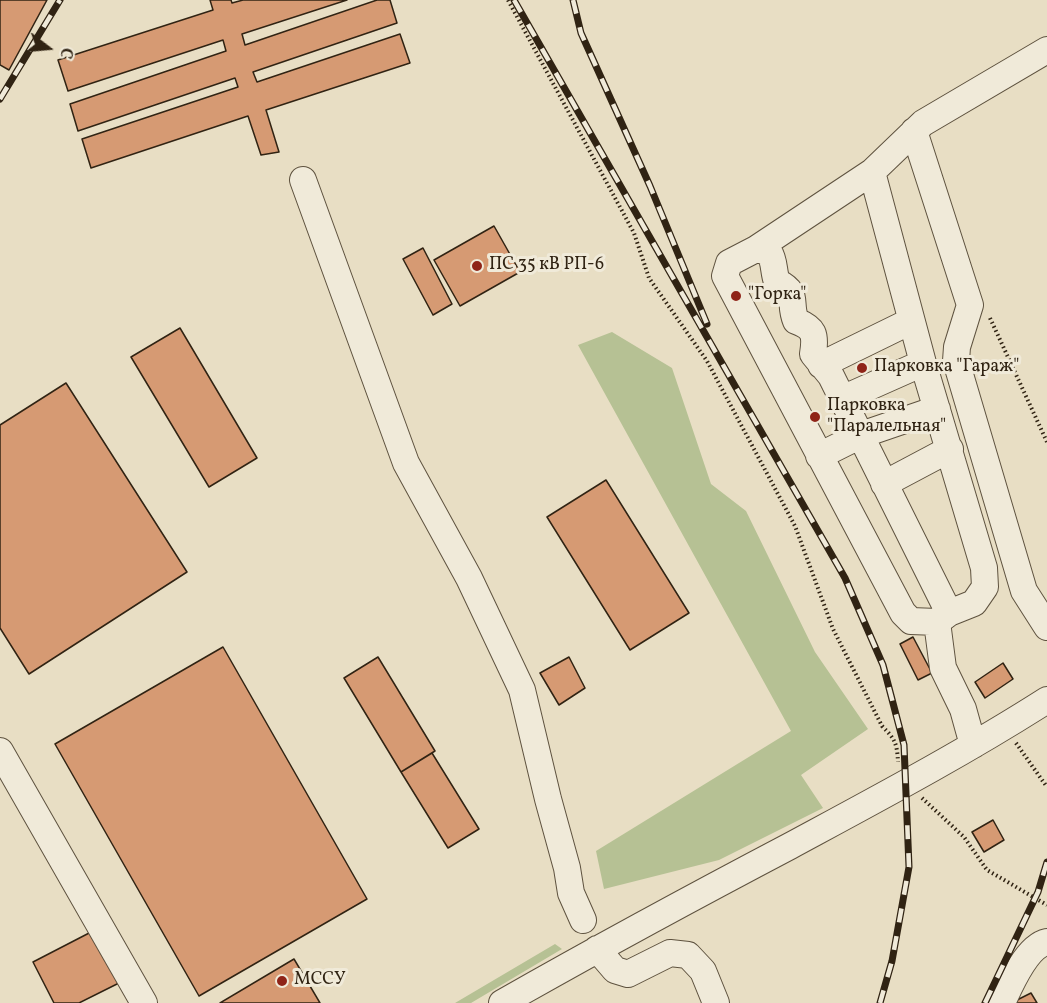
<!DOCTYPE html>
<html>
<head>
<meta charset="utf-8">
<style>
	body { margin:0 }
	#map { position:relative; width:1047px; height:1003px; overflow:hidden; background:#e8dec4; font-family:Vollkorn,serif }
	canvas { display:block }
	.north { position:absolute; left:18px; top:18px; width:60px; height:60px; -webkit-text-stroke:4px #f0ead9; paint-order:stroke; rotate:106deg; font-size:16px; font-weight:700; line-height:24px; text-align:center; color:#302313 }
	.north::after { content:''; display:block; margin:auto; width:21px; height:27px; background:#302313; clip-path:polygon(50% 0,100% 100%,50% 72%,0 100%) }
</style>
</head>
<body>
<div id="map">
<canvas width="1047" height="1003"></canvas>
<div class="north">С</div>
</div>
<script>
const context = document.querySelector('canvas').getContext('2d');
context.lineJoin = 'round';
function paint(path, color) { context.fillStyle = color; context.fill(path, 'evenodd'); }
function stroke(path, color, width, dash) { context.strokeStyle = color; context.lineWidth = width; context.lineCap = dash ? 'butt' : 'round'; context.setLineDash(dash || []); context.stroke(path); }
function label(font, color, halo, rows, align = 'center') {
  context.font = font + ' Vollkorn,serif'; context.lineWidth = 6; context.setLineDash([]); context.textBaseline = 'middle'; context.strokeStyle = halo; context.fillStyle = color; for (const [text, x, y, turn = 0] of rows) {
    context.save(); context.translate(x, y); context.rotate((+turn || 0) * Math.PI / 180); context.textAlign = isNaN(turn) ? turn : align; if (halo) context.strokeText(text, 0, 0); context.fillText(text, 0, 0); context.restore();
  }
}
const green = new Path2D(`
	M 612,332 L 672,368 L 711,484 L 746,511 L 815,652 L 868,729 L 801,775 L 823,808 L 719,860 L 604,889 L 596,851 L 791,731 L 578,345 Z
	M 555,944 L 562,949 L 471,1003 L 455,1003 Z`);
const building = new Path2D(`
	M 0,0 L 47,0 L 9,70 L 0,65 Z
	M 210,0 L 231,0 L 232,3 L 243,0 L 347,0 L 242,34 L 245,45 L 377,0 L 390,0 L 397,23 L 253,72 L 257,82 L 400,34 L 410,63 L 266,110 L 279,152 L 261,155 L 248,116 L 91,168 L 82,139 L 238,87 L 235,78 L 78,131 L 70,104 L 226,51 L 223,40 L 68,91 L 58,60 L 213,10 Z
	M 494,226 L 520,272 L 460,306 L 434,260 Z
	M 423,248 L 452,304 L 433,315 L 403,259 Z
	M 180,328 L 257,458 L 209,487 L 131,357 Z
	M 66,383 L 187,572 L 29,674 L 0,628 L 0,425 Z
	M 606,480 L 689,613 L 630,650 L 547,517 Z
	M 913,637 L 932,673 L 918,680 L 900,644 Z
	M 223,647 L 367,899 L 199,996 L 55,744 Z
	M 378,657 L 435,751 L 401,772 L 344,678 Z
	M 569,657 L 585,688 L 559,705 L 540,673 Z
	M 1003,663 L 1013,679 L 985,698 L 975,682 Z
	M 432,753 L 479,829 L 448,848 L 401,772 Z
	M 993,820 L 1004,840 L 984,852 L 972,832 Z
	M 93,931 L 119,983 L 79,1003 L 54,1003 L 33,962 Z
	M 294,959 L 320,1003 L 220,1003 Z
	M 1031,993 L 1037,1003 L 1014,1003 L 1015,1001 Z`);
const path = new Path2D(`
	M 508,0 L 634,233 L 649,278 L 707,361 L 795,526 L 833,629 L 882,726 C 895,739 897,743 898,762
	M 990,318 L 1047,442
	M 1016,743 L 1047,787
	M 922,798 L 964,837 L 987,870 L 1047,905`);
const minor = new Path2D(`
	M 914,131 L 970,305 L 957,347 L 956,361 L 1024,591 L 1047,627
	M 872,172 L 923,363 L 984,568 L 985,587 L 974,603 L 949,613 L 937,622 L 911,621 L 903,613 L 725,276 L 729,263 L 756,249 Z
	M 872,172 L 923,123 L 1047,50
	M 303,180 L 406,463 L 469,578 L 522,690 L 548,799 L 567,868 L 571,893 L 583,920
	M 756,249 L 769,252 C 775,261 773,271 777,282 C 800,293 788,302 796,321 C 814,328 816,334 813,354 L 831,376 L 949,613
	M 821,365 L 911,321
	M 842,399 L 923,363
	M 819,456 L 861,435 L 937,409
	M 884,484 L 950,449
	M 937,622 L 943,668 L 963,709 L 973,745
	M 0,751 L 144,1003
	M 597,949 L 615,970 L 628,974 L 670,953 L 688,955 L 703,971 L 716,1003
	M 502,1003 C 597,949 693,897 790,846 C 877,799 964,753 1047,700
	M 1002,1003 C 1010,985 1027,946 1047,942`);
const rail = new Path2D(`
	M 514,0 L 845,578 L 883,665 L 904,745 L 909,867 L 892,961 L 880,1003
	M 573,0 L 581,33 L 650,186 L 707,324
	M 0,99 L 60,0
	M 985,1003 L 1038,892 L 1047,862`);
const markers = [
	[477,266,6,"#8f2418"],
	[736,296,6,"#8f2418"],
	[862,368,6,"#8f2418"],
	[815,417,6,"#8f2418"],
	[282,981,6,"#8f2418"]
];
const poiNames = [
	["ПС 35 кВ РП-6",489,266],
	["\"Горка\"",748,296],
	["Парковка \"Гараж\"",874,368],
	["Парковка",827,407],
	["\"Паралельная\"",827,428],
	["МССУ",294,981]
];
paint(green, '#b6c194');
paint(building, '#d69a73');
stroke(building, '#302313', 1.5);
stroke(minor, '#5e523f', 28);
stroke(path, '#302313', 4, [1.5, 3]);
stroke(minor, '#f0ead9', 26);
stroke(rail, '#302313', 7);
stroke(rail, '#f0ead9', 4.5, [14]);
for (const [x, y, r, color] of markers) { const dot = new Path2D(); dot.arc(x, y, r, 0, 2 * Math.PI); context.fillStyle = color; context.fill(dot); stroke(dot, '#f0ead9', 2); }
label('18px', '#302313', '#f0ead9', poiNames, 'left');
</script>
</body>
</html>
